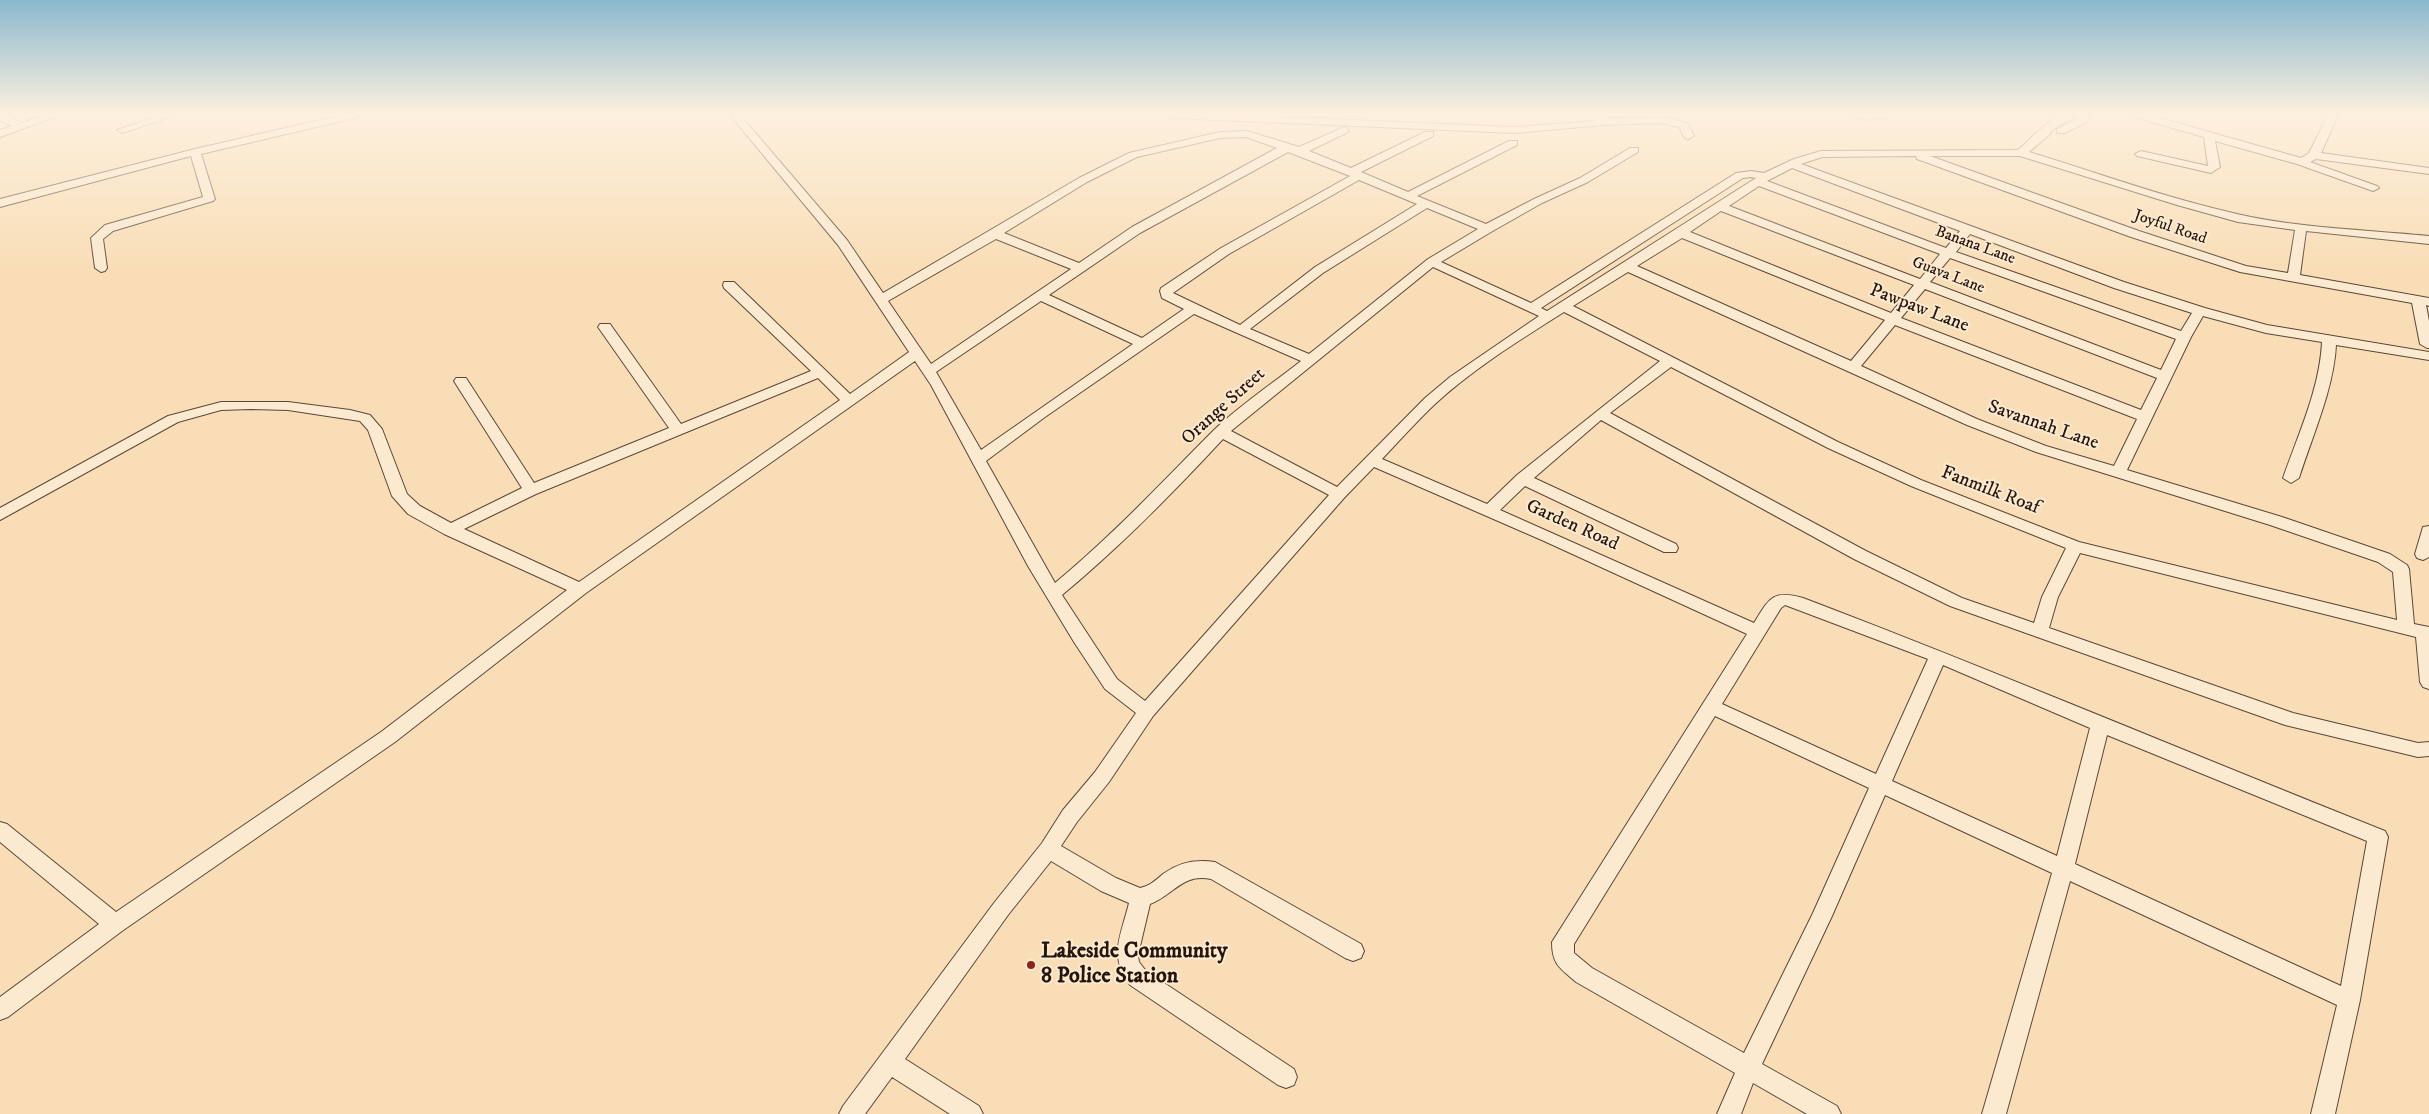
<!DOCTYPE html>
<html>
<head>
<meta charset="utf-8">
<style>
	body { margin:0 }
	canvas { display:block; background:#f9ddb6 }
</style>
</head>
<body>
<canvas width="2429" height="1114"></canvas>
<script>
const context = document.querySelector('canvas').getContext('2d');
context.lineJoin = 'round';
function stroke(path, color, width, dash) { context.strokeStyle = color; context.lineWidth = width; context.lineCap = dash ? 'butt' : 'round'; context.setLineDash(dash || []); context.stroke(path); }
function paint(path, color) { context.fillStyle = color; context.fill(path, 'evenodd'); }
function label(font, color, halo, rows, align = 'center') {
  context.font = font + ' "IM FELL DW Pica",serif'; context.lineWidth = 4; context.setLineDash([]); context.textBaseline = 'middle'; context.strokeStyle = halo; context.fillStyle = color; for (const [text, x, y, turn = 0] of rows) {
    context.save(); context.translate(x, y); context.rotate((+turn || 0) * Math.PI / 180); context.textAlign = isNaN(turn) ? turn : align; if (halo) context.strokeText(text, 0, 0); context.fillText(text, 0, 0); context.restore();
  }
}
const minor = new Path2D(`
	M 0,115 L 6,115 L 22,123 L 45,115 L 60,115 L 0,137 L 0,130 L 12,126 L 0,120 Z
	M 162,115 L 177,115 L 122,133 L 117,130 Z
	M 342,115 L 360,115 L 355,118 L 201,154 L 215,199 L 213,201 L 113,231 L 103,239 L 107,268 L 105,271 L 101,272 L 95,268 L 91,238 L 105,225 L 203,197 L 191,156 L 0,207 L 0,199 L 195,149 Z
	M 730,115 L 740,115 L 847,240 L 883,293 L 1079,178 L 1129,153 L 1220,132 L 1247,131 L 1299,147 L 1344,127 L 1349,130 L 1348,132 L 1309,151 L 1351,168 L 1425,132 L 1433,132 L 1433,136 L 1361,172 L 1408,192 L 1509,141 L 1517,141 L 1517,145 L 1417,196 L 1486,224 L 1534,199 L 1580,178 L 1630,148 L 1638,148 L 1638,152 L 1588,182 L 1542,203 L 1491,232 L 1441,262 L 1531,303 L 1736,173 L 1751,171 L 1764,173 L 1794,159 L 1821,151 L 2018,150 C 2036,135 2051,113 2076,115 L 2051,131 L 2049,135 L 2029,152 C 2098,173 2166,198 2237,214 C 2297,228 2367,230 2429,236 L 2429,244 L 2306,231 L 2300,275 L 2429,298 L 2429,306 L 2426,305 L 2429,321 L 2429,348 L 2427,348 L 2420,344 L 2412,303 L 2240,272 L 2131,237 L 1917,159 L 1916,156 L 1822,157 L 1801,164 L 2124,282 L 2205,308 L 2267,325 L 2429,352 L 2429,360 L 2336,345 C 2334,388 2312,437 2299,478 L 2291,483 L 2283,478 C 2298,435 2320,388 2322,342 L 2266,333 L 2203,316 L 2191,337 L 2127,470 L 2282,517 L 2390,554 L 2407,565 L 2409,569 L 2414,624 L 2429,627 L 2429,689 L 2423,687 L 2420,682 L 2416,637 L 2080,553 L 2058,597 L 2049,628 L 2293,713 L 2418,743 L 2429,742 L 2429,756 L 2418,757 L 2285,725 L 1950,606 L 1854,559 L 1601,420 L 1534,478 L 1676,544 L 1678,548 L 1676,552 L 1664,552 L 1525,486 L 1500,510 L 1754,623 C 1769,599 1772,589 1803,598 C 1998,672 2191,754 2385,831 L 2388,837 L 2360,1000 L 2335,1114 L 2311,1114 L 2337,1005 L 2070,881 L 2006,1114 L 1982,1114 L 2052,873 L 1885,795 L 1832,916 L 1762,1064 L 1837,1106 L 1841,1114 L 1807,1114 L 1753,1083 L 1741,1114 L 1717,1114 L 1735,1073 L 1576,982 C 1560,968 1552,965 1552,942 L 1747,634 L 1544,541 L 1374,467 L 1344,498 L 1153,716 L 1109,782 L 1077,822 L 1061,846 L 1116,878 L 1140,888 C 1150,886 1156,880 1163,874 C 1179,862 1196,859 1215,862 L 1361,944 L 1364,951 L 1361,958 L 1353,961 L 1345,958 L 1211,879 C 1182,873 1174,895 1150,904 L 1138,955 L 1139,962 L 1146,971 L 1294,1069 L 1297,1077 L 1294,1085 L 1286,1088 L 1278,1085 L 1130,985 C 1108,955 1121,936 1129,903 L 1101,891 L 1051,861 L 1008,915 L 905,1059 L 979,1106 L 983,1114 L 950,1114 L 892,1077 L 865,1114 L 839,1114 L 843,1106 L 994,903 L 1042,843 L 1063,810 L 1095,772 L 1136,713 L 1105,689 L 1074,642 L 1028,566 L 931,385 L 915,361 L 586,593 L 395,742 L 122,931 L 8,1017 L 0,1020 L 0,997 L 99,924 L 0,842 L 0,822 L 7,824 L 116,912 L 381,732 L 567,590 L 444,534 L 408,514 L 392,496 L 368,430 L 360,421 L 288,410 L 251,409 L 221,410 L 178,422 L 0,520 L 0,508 L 168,416 L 221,402 L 288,402 L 350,410 L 370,415 L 382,429 L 407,494 L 420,506 L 451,523 L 522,488 L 454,381 L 456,378 L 466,378 L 534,483 L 669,428 L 598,327 L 600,324 L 610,324 L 681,424 L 811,371 L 724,288 L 723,285 L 724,282 L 734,282 L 850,394 L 909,352 L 838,245 ZM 1246,137 L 1277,148 L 1132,227 L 1079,263 L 1004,233 L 1087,182 L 1137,157 L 1220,138 ZM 1288,152 L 1350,176 L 1221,248 L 1161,288 L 1160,291 L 1162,298 L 1184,309 L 1142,338 L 1049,295 L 1140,233 ZM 1930,156 L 2020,156 L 2177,205 L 2238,222 L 2295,230 L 2288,273 L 2246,266 L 2139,231 ZM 1792,168 L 1960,231 L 1946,248 L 1767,181 ZM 1751,177 L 1756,178 L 1547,311 L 1541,308 L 1743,178 ZM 1359,180 L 1417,204 L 1315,267 L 1240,325 L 1173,293 L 1229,254 ZM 1759,186 L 1940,254 L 1920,279 L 1729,206 ZM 1427,208 L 1478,229 L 1428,259 L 1309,354 L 1250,329 L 1323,273 ZM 1721,211 L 1914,285 L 1891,313 L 1690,232 ZM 1970,234 L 2114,288 L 2192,313 L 2181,331 L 1956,252 ZM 1682,238 L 1885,320 L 1851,361 L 1637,266 ZM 996,239 L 1071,269 L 931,364 L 888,301 ZM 1950,258 L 2176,339 L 2161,370 L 1930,282 ZM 1433,267 L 1539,316 L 1450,377 L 1425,398 L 1337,487 L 1231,431 ZM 1628,272 L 1967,425 L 2036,452 L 2270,525 L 2378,562 L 2393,572 L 2397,620 L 2079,542 L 1921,480 L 1838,442 L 1573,306 ZM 1925,289 L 2157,378 L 2141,410 L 1901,318 ZM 1041,301 L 1133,344 L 981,450 L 936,372 ZM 1564,312 L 1660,361 L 1517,475 L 1487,504 L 1382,459 C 1399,441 1417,421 1435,404 C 1474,368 1520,340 1564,312 ZM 1194,314 L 1301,361 C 1272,384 1240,405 1214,430 C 1162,482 1112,536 1055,583 L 986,461 L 1045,417 ZM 1895,325 L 2137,419 L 2114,466 L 2046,446 L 1977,419 L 1861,366 ZM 1671,367 L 1828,448 L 1911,486 L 2066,548 L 2042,597 L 2034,623 L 1962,598 L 1866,551 L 1610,413 ZM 818,378 L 840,400 L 579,582 L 464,529 L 536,494 ZM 1223,439 L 1329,495 L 1145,701 L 1117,679 L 1062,595 C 1120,547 1172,494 1223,439 ZM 1785,605 L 1928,659 L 1876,774 L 1722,704 L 1781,608 ZM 1943,665 L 2090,728 L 2057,856 L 1892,781 ZM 1715,716 L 1869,788 L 1813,913 L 1744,1053 L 1592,968 L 1574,953 L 1574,944 ZM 2107,735 L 2367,841 L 2341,986 L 2075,864 Z
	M 1167,115 L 1232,115 L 1515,127 L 1595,121 L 1596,115 L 1606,115 L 1606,119 L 1663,117 L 1687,123 L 1694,136 L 1689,139 L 1685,138 L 1679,127 L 1663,123 L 1603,125 L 1515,133 L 1172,118 Z
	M 1853,115 L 1889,115 L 1888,117 L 1871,120 L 1854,117 Z
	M 2079,115 L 2089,115 L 2087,122 L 2065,133 L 2057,133 L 2057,129 L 2078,118 Z
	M 2133,115 L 2149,115 L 2301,158 L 2309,153 L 2328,115 L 2338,115 L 2321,153 L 2429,168 L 2429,174 L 2316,159 L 2310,162 L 2377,186 L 2379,188 L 2373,191 L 2297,164 L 2215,141 L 2220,167 L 2211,173 L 2137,156 L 2135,154 L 2141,151 L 2208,166 L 2204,137 L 2134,117 Z
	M 2429,526 L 2429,557 L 2423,560 L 2417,558 L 2415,554 L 2423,527 Z`);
const markers = [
	[1031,965,5,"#8f2418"]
];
const farStreetnames = [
	["Joyful Road",2170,228,19],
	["Banana Lane",1975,246,20],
	["Guava Lane",1948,276,21]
];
const streetNames = [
	["Pawpaw Lane",1919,309,21],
	["Orange Street",1224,407,-42],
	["Savannah Lane",2043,426,19],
	["Fanmilk Roaf",1990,491,21],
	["Garden Road",1572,526,24]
];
const nearPoinames = [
	["Lakeside Community",1041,952],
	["8 Police Station",1041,977]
];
stroke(minor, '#5b4736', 2);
paint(minor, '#fbe9d0');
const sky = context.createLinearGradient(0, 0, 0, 271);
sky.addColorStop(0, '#8bb8cf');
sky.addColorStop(0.42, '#fcf0de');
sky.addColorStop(1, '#fcf0de00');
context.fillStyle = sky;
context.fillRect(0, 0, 2429, 271);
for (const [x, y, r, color] of markers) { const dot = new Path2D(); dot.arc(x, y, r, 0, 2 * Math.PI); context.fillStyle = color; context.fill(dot); stroke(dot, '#fbe9d0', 2); }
label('16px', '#26150b', '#fbe9d0', farStreetnames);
label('19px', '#26150b', '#fbe9d0', streetNames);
label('bold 22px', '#26150b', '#fbe9d0', nearPoinames, 'left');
</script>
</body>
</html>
